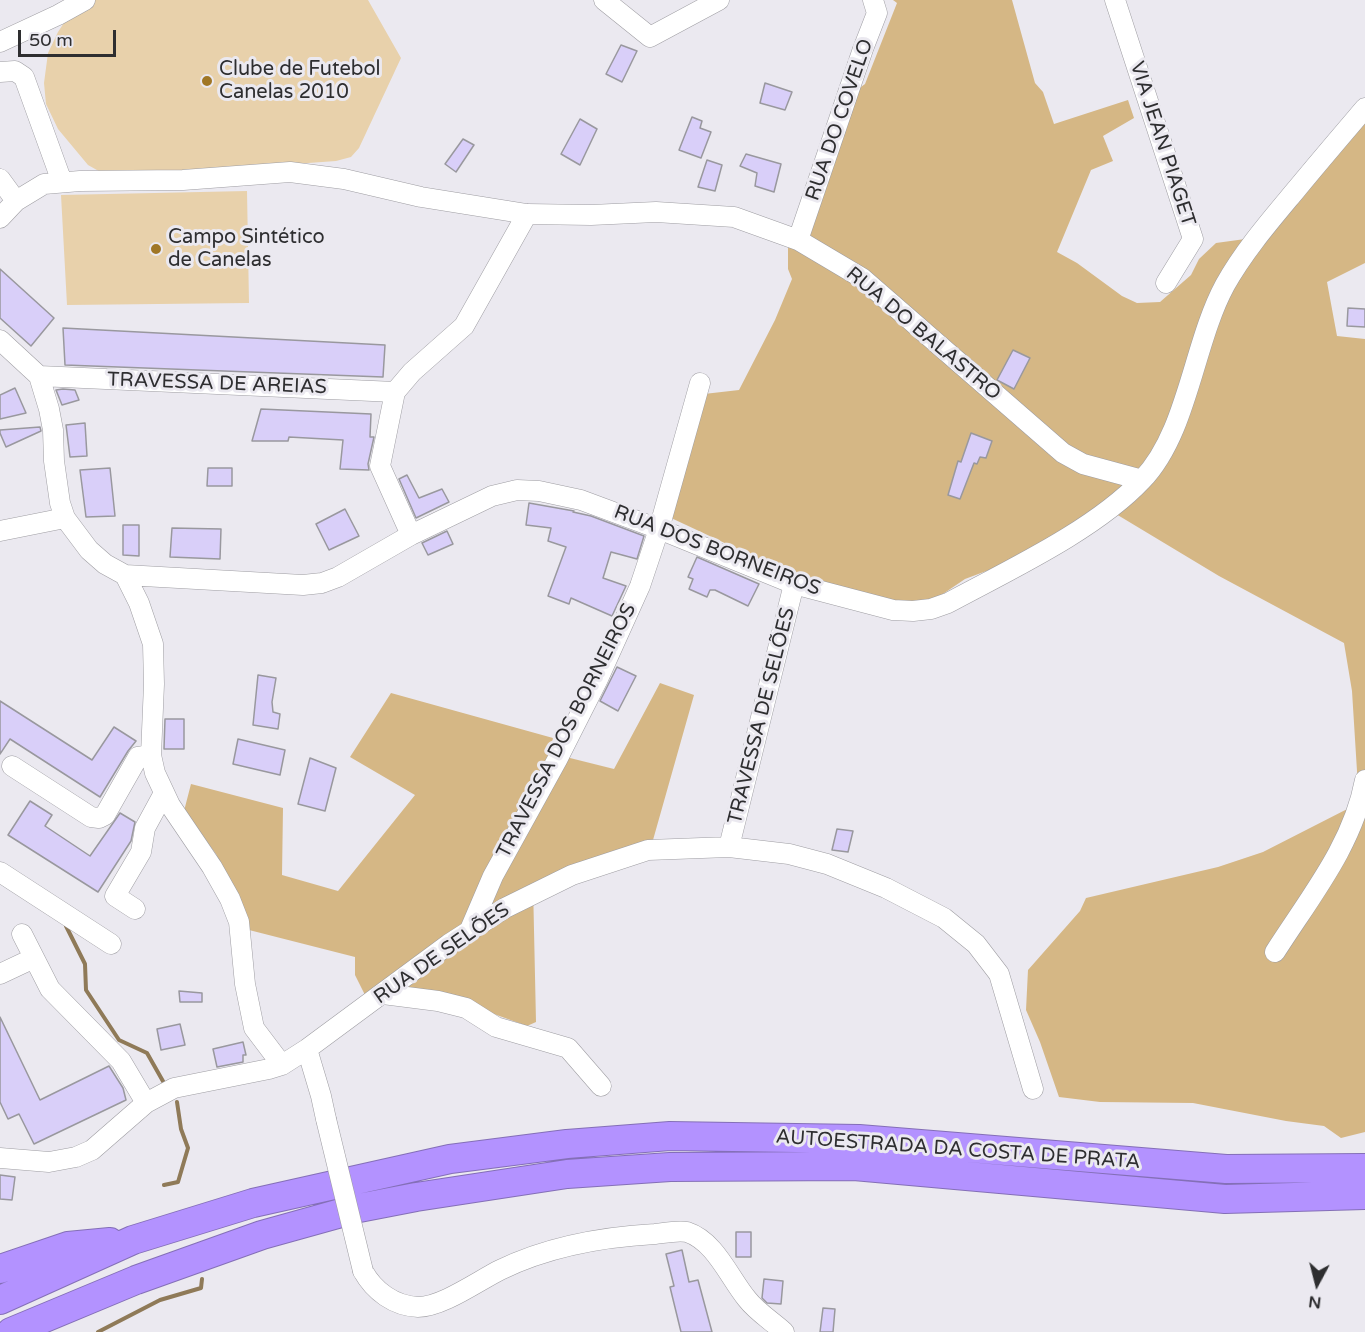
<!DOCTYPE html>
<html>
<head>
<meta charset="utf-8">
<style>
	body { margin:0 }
	#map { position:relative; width:1365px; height:1332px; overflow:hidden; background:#ebe9f0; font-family:"Varela Round",sans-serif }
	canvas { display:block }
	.north { position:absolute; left:1287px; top:1254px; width:60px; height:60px; -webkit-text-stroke:4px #ebe9f0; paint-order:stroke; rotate:187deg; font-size:16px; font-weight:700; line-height:24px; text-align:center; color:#2e2e30 }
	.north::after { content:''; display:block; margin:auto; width:21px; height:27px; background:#2e2e30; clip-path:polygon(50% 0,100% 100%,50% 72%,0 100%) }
	.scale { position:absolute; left:18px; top:30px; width:98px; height:27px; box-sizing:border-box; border:3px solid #2e2e30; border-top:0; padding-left:8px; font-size:18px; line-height:21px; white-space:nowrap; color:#2e2e30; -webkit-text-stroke:4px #ebe9f0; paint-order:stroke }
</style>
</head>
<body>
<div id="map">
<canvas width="1365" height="1332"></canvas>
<div class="north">N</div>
<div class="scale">50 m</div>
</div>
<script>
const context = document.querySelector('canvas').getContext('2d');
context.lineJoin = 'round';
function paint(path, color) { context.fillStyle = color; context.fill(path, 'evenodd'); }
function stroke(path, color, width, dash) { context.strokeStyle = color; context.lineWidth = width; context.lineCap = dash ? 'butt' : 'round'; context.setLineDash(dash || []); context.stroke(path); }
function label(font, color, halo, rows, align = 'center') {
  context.font = font + ' "Varela Round",sans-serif'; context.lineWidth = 6; context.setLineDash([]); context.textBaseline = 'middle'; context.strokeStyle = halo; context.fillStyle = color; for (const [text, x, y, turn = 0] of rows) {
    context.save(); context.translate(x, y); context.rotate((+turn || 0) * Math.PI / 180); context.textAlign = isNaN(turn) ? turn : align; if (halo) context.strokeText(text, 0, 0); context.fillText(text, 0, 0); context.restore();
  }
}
const green = new Path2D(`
	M 95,0 L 368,0 L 401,58 L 359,148 L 351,157 L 336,161 L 115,177 L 104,174 L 88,165 L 58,129 L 46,104 L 44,83 L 48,53 L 58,32 L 71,12 Z
	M 247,191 L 249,303 L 67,305 L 61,195 Z`);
const forest = new Path2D(`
	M 893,0 L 1012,0 L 1035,83 L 1043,92 L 1054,124 L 1128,100 L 1134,118 L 1103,136 L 1113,161 L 1091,170 L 1057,252 L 1077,263 L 1122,296 L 1137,303 L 1160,302 L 1191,275 L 1199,259 L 1216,243 L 1267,236 L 1365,104 L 1365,263 L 1327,282 L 1337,336 L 1365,339 L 1365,1132 L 1341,1138 L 1324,1126 L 1286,1121 L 1193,1103 L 1100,1102 L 1059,1097 L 1040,1042 L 1026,1010 L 1028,970 L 1080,911 L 1086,898 L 1218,867 L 1263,852 L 1359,803 L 1352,691 L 1344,643 L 1219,576 L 1106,508 L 997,567 L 965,579 L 934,600 L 891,602 L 823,589 L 669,517 L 704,394 L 739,390 L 775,320 L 792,279 L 788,269 L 788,242 L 846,98 L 865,84 L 897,3 Z
	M 660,683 L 694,695 L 653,840 L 628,857 L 533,884 L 536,1022 L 527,1026 L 483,1010 L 366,997 L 355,975 L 355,957 L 249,930 L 216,854 L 184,811 L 191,784 L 283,808 L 282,875 L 338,891 L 415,795 L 350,757 L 391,693 L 553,738 L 550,753 L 614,769 Z`);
const stream = new Path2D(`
	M 66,926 L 85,964 L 86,990 L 119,1040 L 147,1053 L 164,1083
	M 164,1185 L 178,1182 L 188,1148 L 181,1129 L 177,1102
	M 98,1332 L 160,1300 L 201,1288 L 202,1279`);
const building = new Path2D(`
	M 621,45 L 637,51 L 622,82 L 606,74 Z
	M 765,83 L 792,92 L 785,110 L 760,103 Z
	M 692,117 L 702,121 L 700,128 L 711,132 L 701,158 L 679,150 Z
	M 580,119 L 597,129 L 580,165 L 561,154 Z
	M 463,139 L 474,145 L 456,172 L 445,164 Z
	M 746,154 L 781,164 L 774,192 L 755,186 L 757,173 L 740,166 Z
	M 707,160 L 722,165 L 715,191 L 698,187 Z
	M 0,269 L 54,318 L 31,346 L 0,318 Z
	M 1348,308 L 1365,309 L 1365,327 L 1347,326 Z
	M 63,328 L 385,345 L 383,377 L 65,365 Z
	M 1013,350 L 1030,358 L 1014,389 L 997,380 Z
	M 15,388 L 26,413 L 0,419 L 0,395 Z
	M 63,389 L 75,390 L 79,400 L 62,405 L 56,390 Z
	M 261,409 L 371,414 L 370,437 L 374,437 L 368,464 L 369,470 L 340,469 L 343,440 L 289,437 L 288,441 L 252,441 Z
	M 85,423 L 87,456 L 70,457 L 66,425 Z
	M 40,427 L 41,431 L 6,447 L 0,433 L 0,430 Z
	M 971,433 L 992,441 L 986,458 L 980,457 L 977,464 L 974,463 L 960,499 L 948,495 L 958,461 L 961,462 Z
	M 110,468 L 115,516 L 86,517 L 80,470 Z
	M 208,468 L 232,468 L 232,486 L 207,486 Z
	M 407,475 L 419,498 L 442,489 L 449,502 L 416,518 L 399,479 Z
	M 529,503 L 574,511 L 573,512 L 591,516 L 644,536 L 637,559 L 611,552 L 603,578 L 626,586 L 612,616 L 571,598 L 569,604 L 548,596 L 566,547 L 548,541 L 551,528 L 526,525 Z
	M 345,509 L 359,536 L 329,550 L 316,524 Z
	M 123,525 L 139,525 L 139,556 L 123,555 Z
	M 172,528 L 221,529 L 220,559 L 170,557 Z
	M 447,531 L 453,544 L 428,555 L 422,543 Z
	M 697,557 L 759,584 L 748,606 L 715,590 L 710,590 L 707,597 L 689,589 L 693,579 L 688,577 Z
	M 617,667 L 636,676 L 618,711 L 600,701 Z
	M 258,675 L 276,678 L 272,702 L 273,712 L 280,714 L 278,729 L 253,725 Z
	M 0,701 L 92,760 L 114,727 L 136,741 L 128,751 L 100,797 L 10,739 L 0,754 Z
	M 165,719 L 184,719 L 184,749 L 164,749 Z
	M 238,739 L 285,750 L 280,775 L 233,764 Z
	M 310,758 L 336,768 L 325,811 L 298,804 Z
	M 30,801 L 52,815 L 45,826 L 90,856 L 120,813 L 135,822 L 131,841 L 98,892 L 8,835 Z
	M 837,829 L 853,831 L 848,852 L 832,850 Z
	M 179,991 L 202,993 L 202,1002 L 180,1002 Z
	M 0,1017 L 40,1100 L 109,1066 L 123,1088 L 126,1100 L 34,1144 L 19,1114 L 8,1119 L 0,1102 Z
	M 180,1024 L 185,1045 L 161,1050 L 157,1029 Z
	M 243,1042 L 246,1055 L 243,1055 L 243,1062 L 217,1067 L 213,1049 Z
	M 0,1175 L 15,1177 L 12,1200 L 0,1199 Z
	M 736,1232 L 751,1232 L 751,1257 L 736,1257 Z
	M 682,1250 L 689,1282 L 698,1280 L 712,1332 L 681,1332 L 670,1287 L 674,1286 L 666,1254 Z
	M 764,1279 L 783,1281 L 781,1304 L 767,1303 L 762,1298 Z
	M 823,1308 L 835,1309 L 833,1332 L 820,1332 Z`);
const minor = new Path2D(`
	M 604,0 L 650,37 L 719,0
	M 1115,0 L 1193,239 L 1166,283
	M 0,42 L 58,15 L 85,0
	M 0,72 L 15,71 L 24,77 L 62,182
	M 0,179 L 16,201
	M 0,218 L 16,201 L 44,184 L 80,181 L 183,180 L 290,172 L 344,179 L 421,197 L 527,214 L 591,215 L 656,212 L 734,217 L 798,240 L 862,278 L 1063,453 L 1083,464 L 1142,480
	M 798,240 L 863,49 L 877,13 L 873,0
	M 0,340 L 39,376 L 49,409 L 53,430 L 54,461 L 60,503 L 65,518 L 89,550 L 105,564 L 125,575 L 139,603 L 153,644 L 154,684 L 151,755 L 155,773 L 170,805 L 212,867 L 230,899 L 239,922 L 245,984 L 254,1028 L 282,1065
	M 39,376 L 395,392
	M 0,531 L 65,518
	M 411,535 L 380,466 L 395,392 L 412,372 L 464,326 L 527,214
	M 125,575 L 303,585 L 322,583 L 338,577 L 411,535 L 492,496 L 517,490 L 539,491 L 581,500 L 659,529 L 794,584 L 893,610 L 913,611 L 931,609 L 948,603 C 1009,570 1095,530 1142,480 C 1188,432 1193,344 1225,285 C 1244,251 1270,221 1295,191 C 1318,163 1342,135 1365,108
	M 12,766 L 91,817 L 99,818 L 105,815 L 138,757 L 151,755
	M 729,847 L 794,584
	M 0,872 L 111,944
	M 135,909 L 115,896 L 141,852 L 145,828 L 164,793
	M 469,932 L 493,876 L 557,760 L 598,679 L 640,586 L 659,529 L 700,383
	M 22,934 L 50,989 L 121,1061 L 146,1103
	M 1275,952 C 1310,897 1353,845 1365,780
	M 0,974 L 34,958
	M 383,994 L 438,1001 L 466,1008 L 496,1027 L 568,1048 L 601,1086
	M 307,1049 L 321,1096 L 326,1119
	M 0,1158 L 49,1162 L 76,1157 L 92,1150 L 146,1103 L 174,1088 L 269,1069 L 282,1065 L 307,1049 L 449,944 L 505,908 L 572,875 L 648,850 L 729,847 L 789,854 L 827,864 L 886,888 L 944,918 L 976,944 L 999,974 L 1033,1089
	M 363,1271 C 374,1291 394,1306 418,1307 C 442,1307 478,1281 500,1270 C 549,1246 601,1237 655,1234 C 664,1233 678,1230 687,1232 C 715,1241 729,1277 747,1299 C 757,1312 772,1321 784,1332`);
const highway = new Path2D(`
	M 0,1269 L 68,1246 L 110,1242
	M 0,1300 L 133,1240 L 253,1203 L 450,1159 L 567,1144 L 670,1136 L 859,1139 L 1226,1169 L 1365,1168
	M 11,1332 L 136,1280 L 262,1235 L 359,1208 L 416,1197 L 567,1174 L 670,1167 L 854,1166 L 1225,1199 L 1365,1195`);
const minorBridge = new Path2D(`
	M 326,1119 L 363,1271`);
const markers = [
	[207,81,6,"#a07726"],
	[156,249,6,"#a07726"]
];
const poiNames = [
	["Clube de Futebol",219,70],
	["Canelas 2010",219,93],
	["Campo Sintético",168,238],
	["de Canelas",168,261]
];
const streetNames = [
	["RUA DO COVELO",840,120,-71],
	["VIA JEAN PIAGET",1162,144,72],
	["RUA DO BALASTRO",923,334,40],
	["TRAVESSA DE AREIAS",217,384,2],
	["RUA DOS BORNEIROS",717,551,21],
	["TRAVESSA DE SELÕES",762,716,-76],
	["TRAVESSA DOS BORNEIROS",567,731,-63],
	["RUA DE SELÕES",442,954,-35],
	["AUTOESTRADA DA COSTA DE PRATA",958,1150,4]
];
paint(green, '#e8d1ab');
paint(forest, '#d5b785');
stroke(stream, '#8f7a58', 4);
paint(building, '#d9cff9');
stroke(building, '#99989e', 1.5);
stroke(minor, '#9e9da2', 21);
stroke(highway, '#846fb7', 30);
stroke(minor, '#fff', 20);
stroke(highway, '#b392ff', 28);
stroke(minorBridge, '#9e9da2', 21, []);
stroke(minorBridge, '#fff', 20);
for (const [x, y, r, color] of markers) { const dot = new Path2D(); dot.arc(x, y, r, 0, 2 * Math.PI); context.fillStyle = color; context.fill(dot); stroke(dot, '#ebe9f0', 2); }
label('20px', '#2e2e30', '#ebe9f0', poiNames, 'left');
label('20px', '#2e2e30', '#ebe9f0', streetNames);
</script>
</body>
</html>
